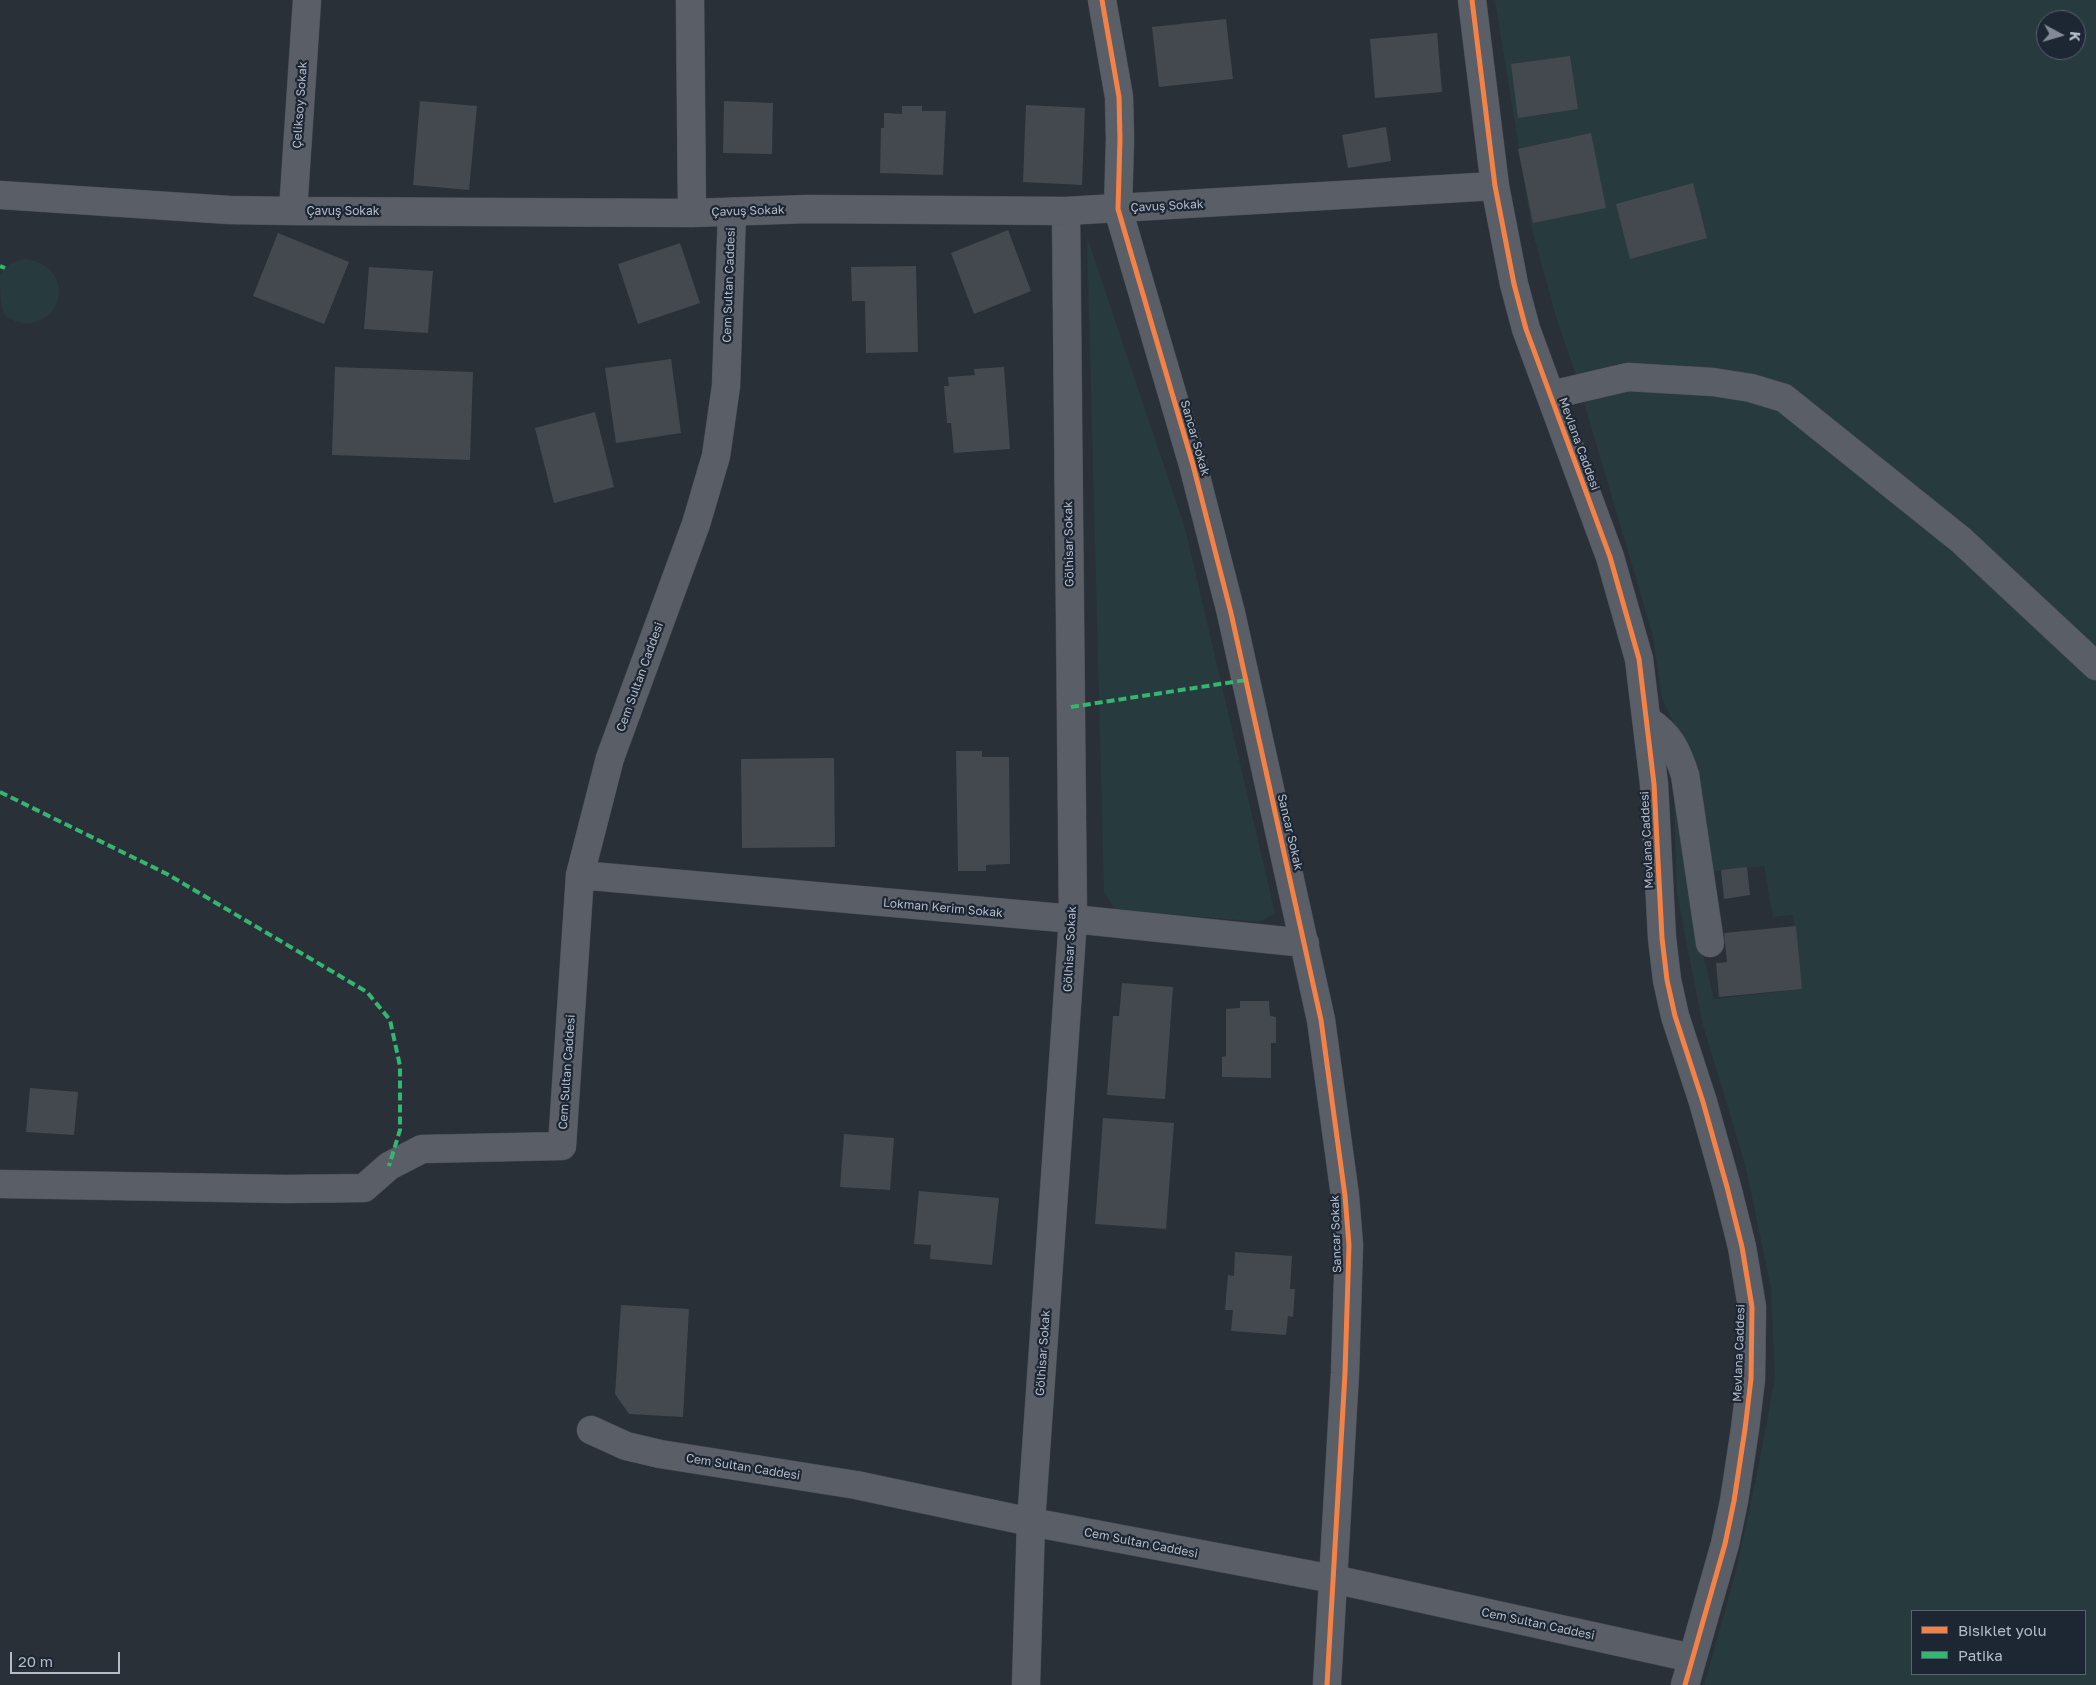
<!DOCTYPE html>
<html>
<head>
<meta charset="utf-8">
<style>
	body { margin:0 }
	#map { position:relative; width:2096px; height:1685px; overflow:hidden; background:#2a3038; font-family:"Golos Text",sans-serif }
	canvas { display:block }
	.legend { position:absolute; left:1911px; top:1610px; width:175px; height:65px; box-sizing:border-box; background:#1d2633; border:1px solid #59626f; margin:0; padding:6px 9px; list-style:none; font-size:15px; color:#b4bcc9 }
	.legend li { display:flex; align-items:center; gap:10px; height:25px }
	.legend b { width:25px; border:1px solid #59626f }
	.north { position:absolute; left:2036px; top:10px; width:50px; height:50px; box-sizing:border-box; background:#1d2633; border:1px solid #59626f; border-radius:50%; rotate:96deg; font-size:14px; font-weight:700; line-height:20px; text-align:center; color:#b4bcc9 }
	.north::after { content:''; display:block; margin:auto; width:18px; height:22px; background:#848b96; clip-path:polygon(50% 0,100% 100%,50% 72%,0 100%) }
	.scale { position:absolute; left:10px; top:1652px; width:110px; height:22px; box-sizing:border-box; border:2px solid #b4bcc9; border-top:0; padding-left:6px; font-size:15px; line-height:18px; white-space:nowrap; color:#b4bcc9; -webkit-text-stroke:4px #1d2633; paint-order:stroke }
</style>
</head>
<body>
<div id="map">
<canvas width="2096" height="1685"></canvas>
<ul class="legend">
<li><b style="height:6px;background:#f48246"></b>Bisiklet yolu</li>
<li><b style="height:6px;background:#33b770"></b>Patika</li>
</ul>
<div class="north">K</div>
<div class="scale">20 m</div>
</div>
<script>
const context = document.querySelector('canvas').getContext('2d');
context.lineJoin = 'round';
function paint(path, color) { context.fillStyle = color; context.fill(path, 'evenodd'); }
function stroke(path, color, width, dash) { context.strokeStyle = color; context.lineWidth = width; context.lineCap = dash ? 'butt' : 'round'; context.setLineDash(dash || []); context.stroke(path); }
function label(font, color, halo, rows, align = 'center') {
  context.font = font + ' "Golos Text",sans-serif'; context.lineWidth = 4.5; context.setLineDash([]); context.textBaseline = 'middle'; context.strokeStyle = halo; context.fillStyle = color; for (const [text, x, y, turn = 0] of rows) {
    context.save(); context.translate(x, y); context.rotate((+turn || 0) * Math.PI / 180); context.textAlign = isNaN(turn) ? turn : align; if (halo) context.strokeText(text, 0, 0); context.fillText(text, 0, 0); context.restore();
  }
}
const green = new Path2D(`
	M 1495,0 L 2096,0 L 2096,1685 L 1704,1685 L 1736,1571 L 1758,1469 L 1775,1377 L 1771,1288 L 1745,1164 L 1702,1022 L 1677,894 L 1673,779 L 1687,820 L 1688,892 L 1714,999 L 1802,989 L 1793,915 L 1773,917 L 1764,866 L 1708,872 L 1690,760 L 1661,695 L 1653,636 L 1574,369 L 1557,320 L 1532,230 ZM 2046,20 L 2076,20 L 2076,50 L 2046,50 ZM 1912,1611 L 2085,1611 L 2085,1674 L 1912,1674 Z
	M 1087,237 L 1185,528 L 1275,913 L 1259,922 L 1115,909 L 1104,893 Z
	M 25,259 C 46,261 64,277 58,300 C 52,322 23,331 5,315 C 0,309 0,283 0,275 C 3,265 16,261 25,259 Z`);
const building = new Path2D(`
	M 1226,19 L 1233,79 L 1159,87 L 1152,27 Z
	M 1437,33 L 1442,92 L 1375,98 L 1370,39 Z
	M 1570,56 L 1578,109 L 1518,118 L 1511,64 Z
	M 420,101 L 477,106 L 469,190 L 413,185 Z
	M 724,101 L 773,103 L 772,154 L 723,153 Z
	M 1026,105 L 1085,108 L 1082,185 L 1023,182 Z
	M 902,106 L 922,106 L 922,111 L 946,111 L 943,175 L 880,173 L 881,128 L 884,128 L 884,113 L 902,114 Z
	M 1386,127 L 1391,161 L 1348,168 L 1342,135 Z
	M 1591,133 L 1606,208 L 1533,223 L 1518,149 Z
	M 1693,183 L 1707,238 L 1630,259 L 1616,204 Z
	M 1008,230 L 1031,291 L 974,314 L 951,253 Z
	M 278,233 L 349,262 L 324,324 L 253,296 Z
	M 680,243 L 700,303 L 638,324 L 618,264 Z
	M 916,266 L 918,352 L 866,353 L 865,301 L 852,301 L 851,267 Z
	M 369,267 L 433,271 L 428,333 L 364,329 Z
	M 671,359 L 681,433 L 616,443 L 605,368 Z
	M 335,367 L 473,372 L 470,460 L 332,455 Z
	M 1004,367 L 1010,449 L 954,453 L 951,423 L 947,423 L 944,386 L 949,386 L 948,377 L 975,375 L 974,369 Z
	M 595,412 L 614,487 L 554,503 L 535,428 Z
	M 956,751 L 982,751 L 982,757 L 1009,757 L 1010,864 L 986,865 L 986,871 L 958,871 Z
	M 834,758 L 835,847 L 742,848 L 741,759 Z
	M 1747,867 L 1750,895 L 1724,899 L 1721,870 Z
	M 1796,926 L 1802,989 L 1719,997 L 1716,963 L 1727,962 L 1724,933 Z
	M 1122,983 L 1173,987 L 1165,1099 L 1107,1095 L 1113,1016 L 1119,1016 Z
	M 1240,1001 L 1269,1001 L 1270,1016 L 1276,1017 L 1276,1043 L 1271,1043 L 1271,1078 L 1222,1077 L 1222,1057 L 1226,1056 L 1226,1009 L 1240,1008 Z
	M 30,1088 L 78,1092 L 74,1135 L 26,1132 Z
	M 1103,1118 L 1174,1123 L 1166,1229 L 1095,1224 Z
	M 844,1134 L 894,1138 L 890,1190 L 840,1187 Z
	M 919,1191 L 999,1198 L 992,1265 L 930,1259 L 931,1245 L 914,1244 Z
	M 1235,1252 L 1292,1256 L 1290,1289 L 1295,1289 L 1293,1317 L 1288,1316 L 1286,1335 L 1231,1331 L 1233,1310 L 1225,1310 L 1228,1275 L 1234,1276 Z
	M 621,1305 L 689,1309 L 683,1417 L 629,1414 L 615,1394 Z`);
const minor = new Path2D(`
	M 690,0 L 692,213
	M 1102,0 L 1119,97 L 1120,139 L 1118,209 L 1193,465 L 1231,613 L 1321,1020 L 1345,1196 L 1349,1245 L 1345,1373 L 1327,1685
	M 1472,0 L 1495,186 L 1514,284 L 1526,329 L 1610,557 L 1639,659 L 1654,784 L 1662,938 L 1667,980 L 1675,1016 L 1703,1102 L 1727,1187 L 1742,1247 L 1752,1307 L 1751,1379 L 1745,1429 L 1734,1501 L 1725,1544 L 1685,1685
	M 0,195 L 229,210 L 293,211 L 692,213 L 809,209 L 1066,211 L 1495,186
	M 293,211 L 307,0
	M 1551,395 L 1628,377 L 1713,382 L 1751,388 L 1784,398 L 1961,540 L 2096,666
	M 1647,720 C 1670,735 1677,750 1685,775 L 1710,943
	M 580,875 L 1073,919 L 1305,943
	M 0,1184 L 286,1189 L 364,1188 L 389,1166 L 422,1149 L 562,1146 L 580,875 L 610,758 L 696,524 L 716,456 L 726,386 L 732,212
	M 591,1430 L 626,1446 L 660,1454 L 856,1485 L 1031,1522 L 1333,1579 L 1692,1658
	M 1026,1685 L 1031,1522 L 1073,919 L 1066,211`);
const quiet = new Path2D(`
	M 0,266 L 5,268
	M 1071,707 L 1246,680
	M 0,792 L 167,874 L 367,992 L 390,1020 L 400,1066 L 400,1130 L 389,1166`);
const cycleway = new Path2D(`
	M 1102,0 L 1119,97 L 1120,139 L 1118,209 L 1193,465 L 1231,613 L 1321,1020 L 1345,1196 L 1349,1245 L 1345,1373 L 1327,1685
	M 1472,0 L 1495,186 L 1514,284 L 1526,329 L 1610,557 L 1639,659 L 1654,784 L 1662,938 L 1667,980 L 1675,1016 L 1703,1102 L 1727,1187 L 1742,1247 L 1752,1307 L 1751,1379 L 1745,1429 L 1734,1501 L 1725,1544 L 1685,1685`);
const streetNames = [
	["Çeliksoy Sokak",300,105,-86],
	["Çavuş Sokak",1167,206,-3],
	["Çavuş Sokak",343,211],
	["Çavuş Sokak",748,211,-2],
	["Cem Sultan Caddesi",729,285,-88],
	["Sancar Sokak",1195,438,74],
	["Mevlana Caddesi",1579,444,70],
	["Gölhisar Sokak",1069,544,-91],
	["Cem Sultan Caddesi",640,677,-70],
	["Sancar Sokak",1290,832,77],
	["Mevlana Caddesi",1647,840,-93],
	["Lokman Kerim Sokak",943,908,5],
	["Gölhisar Sokak",1070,949,-87],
	["Cem Sultan Caddesi",567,1072,-86],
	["Sancar Sokak",1336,1234,-92],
	["Gölhisar Sokak",1043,1353,-86],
	["Mevlana Caddesi",1739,1353,-88],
	["Cem Sultan Caddesi",743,1467,9],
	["Cem Sultan Caddesi",1141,1543,11],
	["Cem Sultan Caddesi",1538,1624,12]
];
paint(green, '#273a3e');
paint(building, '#444950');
stroke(minor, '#484c53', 29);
stroke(minor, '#5a5e66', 28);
stroke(quiet, '#33b770', 4, [8, 4]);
stroke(cycleway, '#f48246', 5);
label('12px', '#b4bcc9', '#1d2633', streetNames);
</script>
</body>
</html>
